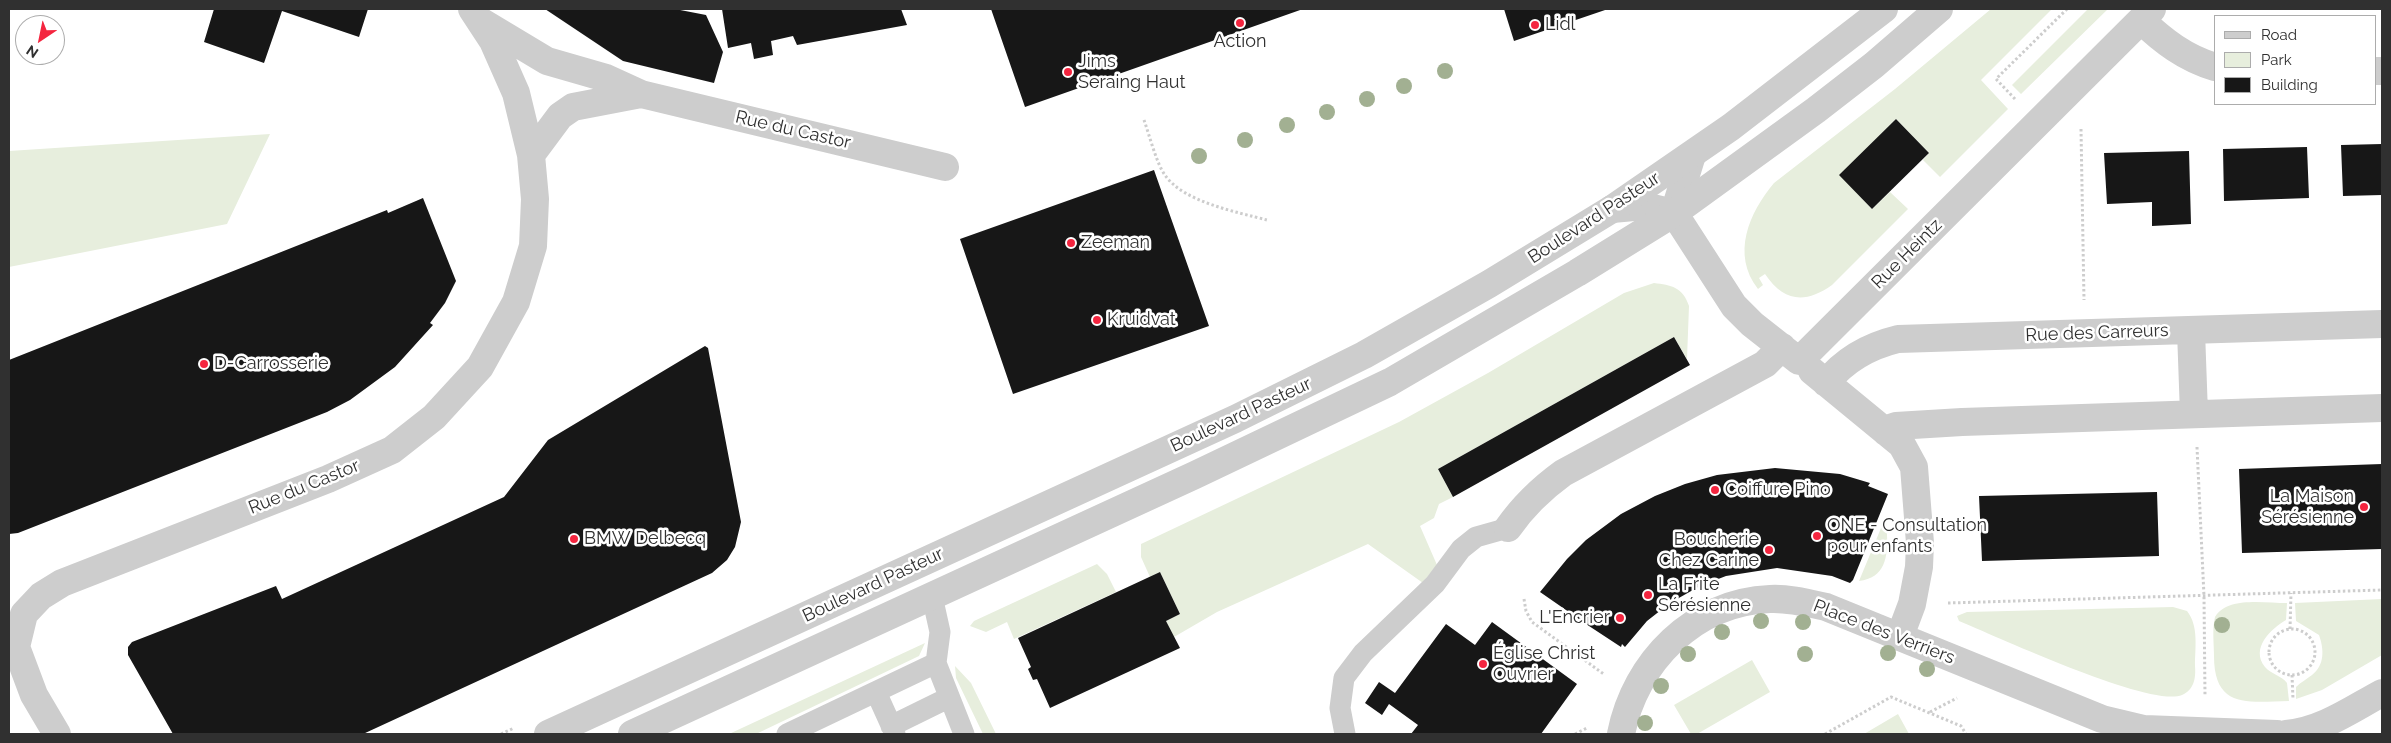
<!DOCTYPE html>
<html>
<head>
<meta charset="utf-8">
<style>
	body { margin:0 }
	#map { position:relative; width:2391px; height:743px; overflow:hidden; background:#fff; font-family:Raleway,sans-serif }
	canvas { display:block }
	.frame { position:absolute; inset:0; border:10px solid #303030; pointer-events:none }
	.legend { position:absolute; left:2214px; top:15px; width:162px; height:90px; box-sizing:border-box; background:#fff; border:1px solid #acacac; margin:0; padding:6px 9px; list-style:none; font-size:15px; color:#303030 }
	.legend li { display:flex; align-items:center; gap:10px; height:25px }
	.legend b { width:25px; border:1px solid #acacac }
	.north { position:absolute; left:15px; top:15px; width:50px; height:50px; box-sizing:border-box; background:#fff; border:1px solid #acacac; border-radius:50%; rotate:214deg; font-size:14px; font-weight:700; line-height:20px; text-align:center; color:#303030 }
	.north::after { content:''; display:block; margin:auto; width:18px; height:22px; background:#f4253f; clip-path:polygon(50% 0,100% 100%,50% 72%,0 100%) }
</style>
</head>
<body>
<div id="map">
<canvas width="2391" height="743"></canvas>
<div class="frame"></div>
<ul class="legend">
<li><b style="height:6px;background:#cdcdcd"></b>Road</li>
<li><b style="height:14px;background:#e7eedd"></b>Park</li>
<li><b style="height:14px;background:#171717"></b>Building</li>
</ul>
<div class="north">N</div>
</div>
<script>
const context = document.querySelector('canvas').getContext('2d');
context.lineJoin = 'round';
function paint(path, color) { context.fillStyle = color; context.fill(path, 'evenodd'); }
function stroke(path, color, width, dash) { context.strokeStyle = color; context.lineWidth = width; context.lineCap = dash ? 'butt' : 'round'; context.setLineDash(dash || []); context.stroke(path); }
function label(font, color, halo, rows, align = 'center') {
  context.font = font + ' Raleway,sans-serif'; context.lineWidth = 5; context.setLineDash([]); context.textBaseline = 'middle'; context.strokeStyle = halo; context.fillStyle = color; for (const [text, x, y, turn = 0] of rows) {
    context.save(); context.translate(x, y); context.rotate((+turn || 0) * Math.PI / 180); context.textAlign = isNaN(turn) ? turn : align; if (halo) context.strokeText(text, 0, 0); context.fillText(text, 0, 0); context.restore();
  }
}
const green = new Path2D(`
	M 1991,9 L 2052,9 L 1981,80 L 2008,109 L 1940,177 L 1923,160 L 1929,153 L 1896,119 L 1840,175 L 1872,209 L 1890,192 L 1908,209 L 1832,285 C 1805,304 1784,302 1765,274 L 1759,278 L 1763,285 L 1758,289 C 1731,254 1749,213 1774,183 L 1895,89 Z
	M 2088,9 L 2108,9 L 2021,94 L 2012,85 Z
	M 270,134 L 227,224 L 9,267 L 9,151 Z
	M 1654,283 C 1671,285 1683,287 1689,306 L 1687,359 L 1674,337 L 1438,469 L 1453,497 L 1439,504 L 1434,518 L 1420,526 L 1437,565 L 1423,583 L 1368,544 L 1217,612 L 1174,637 L 1166,621 L 1180,614 L 1160,572 L 1150,577 L 1141,557 L 1141,544 L 1399,422 L 1488,373 L 1624,293 Z
	M 1886,516 C 1887,521 1887,529 1887,535 C 1888,557 1885,578 1859,581 Z
	M 1097,564 L 1107,574 L 1116,592 L 1014,639 L 1007,622 L 986,632 L 970,626 L 974,621 Z
	M 2382,599 L 2382,655 L 2322,690 L 2296,699 L 2296,687 C 2301,682 2307,679 2312,675 C 2325,665 2324,649 2319,635 L 2296,621 L 2295,603 Z
	M 2287,603 L 2286,620 C 2271,629 2250,648 2265,667 C 2271,674 2282,676 2287,683 L 2289,701 C 2248,702 2214,709 2214,656 C 2214,644 2212,629 2215,617 C 2227,596 2265,603 2287,603 Z
	M 2173,607 L 2187,611 C 2199,626 2195,648 2195,666 C 2196,678 2194,690 2182,695 C 2150,708 1998,637 1959,621 L 1957,616 L 1967,612 Z
	M 925,643 L 919,656 L 756,734 L 729,734 Z
	M 1752,660 L 1770,692 L 1697,734 L 1691,734 L 1674,705 Z
	M 955,666 L 971,683 L 996,734 L 983,734 L 956,678 Z
	M 1898,714 L 1909,734 L 1864,734 Z`);
const building = new Path2D(`
	M 214,9 L 368,9 L 359,37 L 282,11 L 264,63 L 204,42 Z
	M 545,9 L 675,9 L 706,15 L 723,52 L 714,83 L 623,61 Z
	M 722,9 L 901,9 L 907,25 L 797,45 L 793,36 L 771,41 L 773,55 L 754,59 L 751,43 L 728,48 Z
	M 991,9 L 1303,9 L 1025,107 Z
	M 1504,9 L 1608,9 L 1514,41 Z
	M 1896,119 L 1929,153 L 1872,209 L 1839,175 Z
	M 2382,144 L 2382,195 L 2343,196 L 2341,145 Z
	M 2307,147 L 2309,198 L 2224,201 L 2223,149 Z
	M 2189,151 L 2191,224 L 2152,226 L 2152,202 L 2107,204 L 2104,153 Z
	M 1154,170 L 1209,326 L 1013,394 L 960,239 Z
	M 423,198 L 456,281 L 445,303 L 430,323 L 433,325 L 395,367 L 350,400 L 327,412 L 18,533 L 9,534 L 9,360 L 387,210 L 388,213 Z
	M 1674,337 L 1690,365 L 1453,497 L 1438,469 Z
	M 705,346 L 708,348 L 741,522 L 735,547 L 727,560 L 712,573 L 363,734 L 173,734 L 128,655 L 128,647 L 132,642 L 276,586 L 282,599 L 504,497 L 548,440 Z
	M 2382,464 L 2382,549 L 2242,553 L 2239,469 Z
	M 1775,468 L 1840,474 L 1870,483 L 1868,486 L 1888,494 L 1853,580 L 1850,583 L 1832,576 L 1777,568 L 1726,576 L 1700,586 L 1670,603 L 1647,621 L 1625,647 L 1622,644 L 1621,647 L 1589,626 L 1540,592 L 1567,559 L 1586,540 L 1621,514 L 1655,496 L 1685,484 L 1717,475 Z
	M 2157,492 L 2159,556 L 1982,561 L 1979,496 Z
	M 1160,572 L 1180,614 L 1166,621 L 1180,648 L 1050,708 L 1037,679 L 1033,680 L 1028,669 L 1031,667 L 1018,638 Z
	M 1492,622 L 1577,684 L 1541,734 L 1411,734 L 1418,725 L 1389,704 L 1382,715 L 1365,703 L 1379,682 L 1395,693 L 1446,624 L 1475,645 Z`);
const path = new Path2D(`
	M 2015,99 L 1996,79 L 2067,9
	M 1144,120 C 1149,134 1157,165 1165,175 C 1183,202 1237,212 1267,220
	M 2081,129 L 2084,300
	M 2197,447 L 2204,596 L 2205,696
	M 1524,599 L 1526,611 L 1532,622 L 1605,675
	M 1948,603 L 2382,590
	M 2290,629 L 2291,593
	M2269 652a23 23 0 1 1 46 0a23 23 0 1 1-46 0Z
	M 2292,675 L 2293,699
	M 1930,712 L 1957,698
	M 501,734 L 514,728
	M 1575,734 L 1587,728
	M 1825,734 L 1891,697 L 1961,726 L 1966,734`);
const service = new Path2D(`
	M 932,596 L 940,632 L 936,663 L 964,734
	M 876,692 L 895,734
	M 891,726 L 948,698
	M 787,734 L 936,663
	M 1345,734 L 1340,708 L 1344,678 L 1363,653 L 1435,584 L 1461,549 L 1476,537 L 1508,528`);
const minor = new Path2D(`
	M 2141,20 C 2163,41 2185,58 2215,67
	M 482,22 L 547,61 L 606,78 L 641,94 L 945,167
	M 2375,71 L 2382,71
	M 531,155 L 560,116 L 573,107 L 641,94
	M 1612,209 L 1645,206 L 1674,213
	M 1674,213 L 1734,306 L 1752,324 L 1799,361 L 2152,9
	M 1674,213 L 1692,155
	M 2191,331 L 2194,414
	M 1812,371 L 1902,445 L 1914,467 L 1920,543 L 1919,567 L 1912,604 L 1900,636
	M 1826,383 C 1845,359 1869,346 1898,339 L 2382,324
	M 1886,432 L 1890,428 L 1896,426 L 1962,422 L 2382,408
	M 1508,528 C 1524,505 1541,489 1563,473 L 1765,364 L 1782,347
	M 57,734 L 34,695 L 16,647 L 24,614 L 41,596 L 62,583 L 328,479 L 392,450 L 434,417 L 480,367 L 516,302 L 533,246 L 535,199 L 531,155 L 516,93 L 493,41 L 472,9
	M 1621,734 C 1635,662 1694,602 1770,599 C 1789,598 1808,603 1826,607 L 2102,719 L 2144,729 L 2277,734
	M 2286,734 C 2322,731 2352,709 2382,693`);
const tertiary = new Path2D(`
	M 548,734 L 1235,419 L 1364,355 L 1489,284 L 1612,209 L 1731,127 L 1884,9
	M 632,734 L 1195,475 L 1390,382 L 1577,273 L 1674,213 L 1816,110 L 1874,65 L 1939,9`);
const trees = [
	[1445,71],
	[1404,86],
	[1367,99],
	[1327,112],
	[1287,125],
	[1245,140],
	[1199,156],
	[1761,621],
	[1803,622],
	[2222,625],
	[1722,632],
	[1888,653],
	[1688,654],
	[1805,654],
	[1927,669],
	[1661,686],
	[1645,723]
];
const markers = [
	[1240,23,5,"#f4253f"],
	[1535,25,5,"#f4253f"],
	[1068,72,5,"#f4253f"],
	[1071,243,5,"#f4253f"],
	[1097,320,5,"#f4253f"],
	[204,364,5,"#f4253f"],
	[1715,490,5,"#f4253f"],
	[2364,507,5,"#f4253f"],
	[1817,536,5,"#f4253f"],
	[574,539,5,"#f4253f"],
	[1769,550,5,"#f4253f"],
	[1648,595,5,"#f4253f"],
	[1620,618,5,"#f4253f"],
	[1483,664,5,"#f4253f"]
];
const poiNames = [
	["Lidl",1545,25],
	["Action",1240,42,"center"],
	["Jims",1078,62],
	["Seraing Haut",1078,83],
	["Zeeman",1081,243],
	["Kruidvat",1107,320],
	["D-Carrosserie",214,364],
	["Coiffure Pino",1725,490],
	["La Maison",2354,497,"right"],
	["Sérésienne",2354,518,"right"],
	["ONE - Consultation",1827,526],
	["pour enfants",1827,547],
	["BMW Delbecq",584,539],
	["Boucherie",1759,540,"right"],
	["Chez Carine",1759,561,"right"],
	["La Frite",1658,585],
	["Sérésienne",1658,606],
	["L'Encrier",1610,618,"right"],
	["Église Christ",1493,654],
	["Ouvrier",1493,675]
];
const streetNames = [
	["Rue du Castor",793,130,13],
	["Boulevard Pasteur",1594,218,-33],
	["Rue Heintz",1907,254,-45],
	["Rue des Carreurs",2097,333,-2],
	["Boulevard Pasteur",1241,415,-25],
	["Rue du Castor",304,487,-22],
	["Boulevard Pasteur",873,585,-25],
	["Place des Verriers",1884,632,21]
];
paint(green, '#e7eedd');
paint(building, '#171717');
stroke(path, '#cdcdcd', 3, [2.5, 2.5]);
stroke(service, '#cdcdcd', 21);
stroke(minor, '#cdcdcd', 28);
stroke(tertiary, '#cdcdcd', 28);
context.fillStyle = '#a2b092';
for (const [x, y] of trees) { context.beginPath(); context.arc(x, y, 8, 0, 2 * Math.PI); context.fill(); }
for (const [x, y, r, color] of markers) { const dot = new Path2D(); dot.arc(x, y, r, 0, 2 * Math.PI); context.fillStyle = color; context.fill(dot); stroke(dot, '#fff', 2); }
label('18px', '#303030', '#fff', poiNames, 'left');
label('18px', '#303030', '#fff', streetNames);
</script>
</body>
</html>
